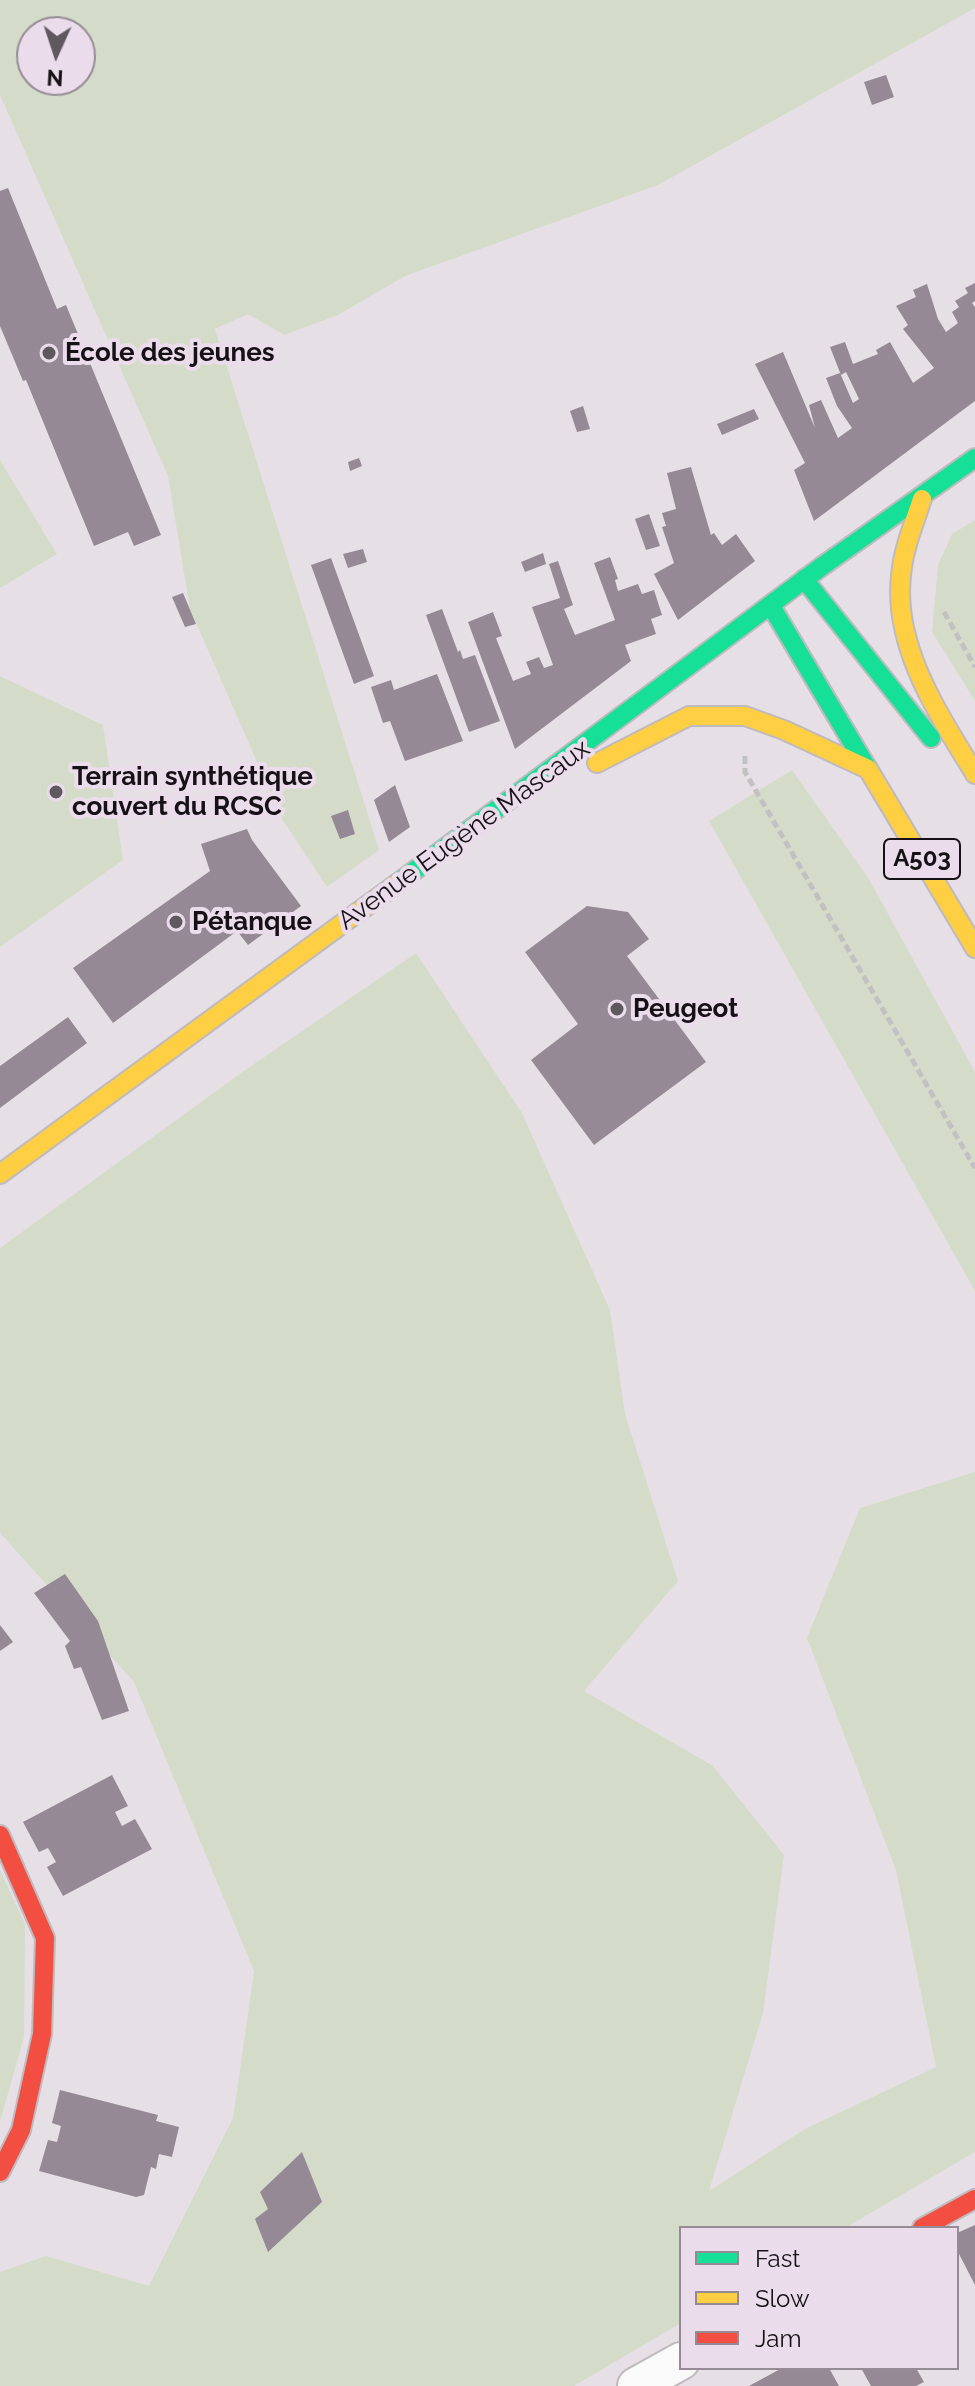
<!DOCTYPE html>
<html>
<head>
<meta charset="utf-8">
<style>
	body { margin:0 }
	#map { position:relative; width:975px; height:2386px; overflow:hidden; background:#e6e0e6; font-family:Raleway,sans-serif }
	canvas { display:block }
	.legend { position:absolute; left:679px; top:2226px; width:280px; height:144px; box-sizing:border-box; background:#eadcea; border:2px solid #958b95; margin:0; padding:10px 14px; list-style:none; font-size:24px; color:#161116 }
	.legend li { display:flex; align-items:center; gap:16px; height:40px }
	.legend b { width:40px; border:2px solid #958b95 }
	.north { position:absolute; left:16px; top:16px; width:80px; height:80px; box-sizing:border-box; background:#eadcea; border:2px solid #958b95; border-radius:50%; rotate:183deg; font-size:22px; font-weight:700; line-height:32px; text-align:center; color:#161116 }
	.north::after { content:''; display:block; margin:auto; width:28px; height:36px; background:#5f595f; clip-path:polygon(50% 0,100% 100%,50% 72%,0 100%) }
</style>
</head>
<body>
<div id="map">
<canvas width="975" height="2386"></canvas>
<ul class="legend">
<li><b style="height:10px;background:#16e098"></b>Fast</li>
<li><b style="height:10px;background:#ffcf43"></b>Slow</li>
<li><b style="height:10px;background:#f24e42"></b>Jam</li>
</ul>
<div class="north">N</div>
</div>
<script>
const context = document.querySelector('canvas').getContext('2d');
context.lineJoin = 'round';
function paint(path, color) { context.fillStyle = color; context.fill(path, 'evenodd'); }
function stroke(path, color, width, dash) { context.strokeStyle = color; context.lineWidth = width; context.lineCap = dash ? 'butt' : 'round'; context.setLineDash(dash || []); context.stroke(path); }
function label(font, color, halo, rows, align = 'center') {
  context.font = font + ' Raleway,sans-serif'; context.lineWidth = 8; context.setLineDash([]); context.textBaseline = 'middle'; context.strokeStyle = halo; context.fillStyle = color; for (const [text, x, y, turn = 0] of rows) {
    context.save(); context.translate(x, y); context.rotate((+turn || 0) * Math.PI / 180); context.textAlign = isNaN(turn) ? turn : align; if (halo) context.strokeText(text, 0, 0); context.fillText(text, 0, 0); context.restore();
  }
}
const green = new Path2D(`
	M 0,0 L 975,0 L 975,8 L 658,185 L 405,276 L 338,315 L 284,335 L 248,314 L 215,329 L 379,850 L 327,887 L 282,819 L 190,609 L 168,476 L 0,95 ZM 32,32 L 80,32 L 80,80 L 32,80 Z
	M 0,460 L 57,554 L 0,588 Z
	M 975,520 L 975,701 L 932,632 L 938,565 L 952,534 Z
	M 0,676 L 103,725 L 123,860 L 0,947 Z
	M 792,770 L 869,879 L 975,1072 L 975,1291 L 709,821 Z
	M 416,953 L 522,1113 L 610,1310 L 625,1414 L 678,1581 L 584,1691 L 713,1766 L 784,1855 L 763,2013 L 709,2191 L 805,2129 L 936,2067 L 896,1870 L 807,1638 L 860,1508 L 975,1472 L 975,2152 L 845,2228 L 681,2228 L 681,2323 L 574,2386 L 0,2386 L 0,2272 L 46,2256 L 149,2286 L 233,2118 L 254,1971 L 134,1682 L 0,1533 L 0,1248 L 241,1073 Z
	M 0,1870 L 25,1924 L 24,2037 L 0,2122 Z`);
const building = new Path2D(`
	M 886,75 L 894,97 L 872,105 L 864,82 Z
	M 8,188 L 57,309 L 66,305 L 161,535 L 134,546 L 128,532 L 94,546 L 26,380 L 23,381 L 0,326 L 0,191 Z
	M 975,283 L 975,301 L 972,303 L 975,307 L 975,401 L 814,521 L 794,470 L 805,463 L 755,364 L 783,352 L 815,428 L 809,405 L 821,400 L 838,438 L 852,428 L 837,406 L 826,378 L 840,373 L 853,403 L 859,399 L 846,372 L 841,375 L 830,347 L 845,342 L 853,364 L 878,354 L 876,350 L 890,342 L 913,383 L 934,368 L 903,329 L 908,325 L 896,306 L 916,297 L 913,290 L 927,284 L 938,319 L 946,332 L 958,323 L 952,312 L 959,307 L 955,301 L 968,293 L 965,288 Z
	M 583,406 L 590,429 L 577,432 L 570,411 Z
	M 754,409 L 759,419 L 722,435 L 717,424 Z
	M 359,458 L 362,466 L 350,471 L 348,462 Z
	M 691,467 L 711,535 L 714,533 L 722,545 L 736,534 L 755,561 L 678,620 L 654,574 L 674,563 L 662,527 L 666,526 L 662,513 L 676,509 L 667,473 Z
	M 649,514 L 660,546 L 646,550 L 635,519 Z
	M 363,549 L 367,562 L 348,568 L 343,554 Z
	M 543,553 L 546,564 L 525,572 L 521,562 Z
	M 610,557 L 618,579 L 615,580 L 618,591 L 638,584 L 642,594 L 654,590 L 662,615 L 651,619 L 656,634 L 625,645 L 631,661 L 515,749 L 468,622 L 493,612 L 502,636 L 496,638 L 513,681 L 531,674 L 526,662 L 539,657 L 544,668 L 553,665 L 532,607 L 560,598 L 549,564 L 558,561 L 573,605 L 564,609 L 575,635 L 615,620 L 594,563 Z
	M 331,558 L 374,676 L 354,684 L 311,565 Z
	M 183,593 L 196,624 L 185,627 L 172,597 Z
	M 442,609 L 458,652 L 460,650 L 463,659 L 475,655 L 500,721 L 469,732 L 426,615 Z
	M 437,674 L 463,741 L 405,761 L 390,721 L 383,723 L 371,687 L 391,680 L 394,690 Z
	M 395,785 L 410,827 L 389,842 L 374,800 Z
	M 348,810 L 355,834 L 340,839 L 331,816 Z
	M 247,829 L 252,840 L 301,906 L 248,945 L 237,931 L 113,1023 L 73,968 L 210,871 L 201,844 Z
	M 587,906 L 628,912 L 649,939 L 627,956 L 706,1062 L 594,1145 L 531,1060 L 578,1024 L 525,952 Z
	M 68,1017 L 87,1043 L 0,1108 L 0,1066 Z
	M 65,1574 L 98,1621 L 129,1711 L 102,1720 L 81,1667 L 74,1669 L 65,1646 L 70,1641 L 34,1593 Z
	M 0,1625 L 13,1642 L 0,1651 Z
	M 112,1775 L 128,1806 L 115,1812 L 122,1826 L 135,1819 L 152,1849 L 63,1896 L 47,1867 L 56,1862 L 48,1848 L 39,1852 L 23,1822 Z
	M 60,2090 L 158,2115 L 156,2121 L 179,2127 L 172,2157 L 159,2154 L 156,2169 L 151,2167 L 144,2195 L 136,2197 L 39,2171 L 48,2140 L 57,2142 L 61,2126 L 52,2123 Z
	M 302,2152 L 322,2202 L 268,2252 L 255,2219 L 268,2209 L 260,2192 Z
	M 975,2225 L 975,2285 L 957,2250 L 957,2233 Z
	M 782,2368 L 829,2368 L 839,2386 L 749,2386 Z
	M 861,2368 L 916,2368 L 924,2382 L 916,2386 L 871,2386 Z`);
const path = new Path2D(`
	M 944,612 L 975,667
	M 745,756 L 745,772 L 975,1168`);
const street = new Path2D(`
	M 636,2386 L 681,2361`);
const fast = new Path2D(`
	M 804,579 L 931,738
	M 771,606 L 868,769
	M 398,883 L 821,567 L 975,458`);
const slow = new Path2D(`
	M 922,499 C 914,524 903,549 901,576 C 893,648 940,716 975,774
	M 597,763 L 689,716 L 745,716 L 784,730 L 868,769
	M 868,769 L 975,948
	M 0,1174 L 398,883`);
const jam = new Path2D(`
	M 0,1835 L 45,1938 L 42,2034 L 21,2130 L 0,2172
	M 922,2228 L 975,2199`);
const markers = [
	[49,353,8,"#5f595f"],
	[56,792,8,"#5f595f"],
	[176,922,8,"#5f595f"],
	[617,1009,8,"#5f595f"]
];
const shields = [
	[922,859,76]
];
const shieldNames = [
	["A503",922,859]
];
const poiNames = [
	["École des jeunes",65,353],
	["Terrain synthétique",72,777],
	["couvert du RCSC",72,807],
	["Pétanque",192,922],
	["Peugeot",633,1009]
];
const streetNames = [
	["Avenue Eugène Mascaux",464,835,-36]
];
paint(green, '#d4dcc9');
paint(building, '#948995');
stroke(street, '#bebabe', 40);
stroke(fast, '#bebabe', 22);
stroke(slow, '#bebabe', 22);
stroke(jam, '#bebabe', 22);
stroke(path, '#c2c1c2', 5, [8, 4]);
stroke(street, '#fbfafb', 36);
stroke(fast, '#16e098', 18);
stroke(slow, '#ffcf43', 18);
stroke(jam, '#f24e42', 18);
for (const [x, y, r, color] of markers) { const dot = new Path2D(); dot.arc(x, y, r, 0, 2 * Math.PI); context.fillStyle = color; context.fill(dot); stroke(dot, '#eadcea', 3); }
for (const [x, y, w] of shields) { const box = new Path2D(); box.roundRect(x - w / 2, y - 20, w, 40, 6); context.fillStyle = '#eadcea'; context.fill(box); stroke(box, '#161116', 2); }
label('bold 24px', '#161116', null, shieldNames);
label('bold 26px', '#161116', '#eadcea', poiNames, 'left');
label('26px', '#161116', '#eadcea', streetNames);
</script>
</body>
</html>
